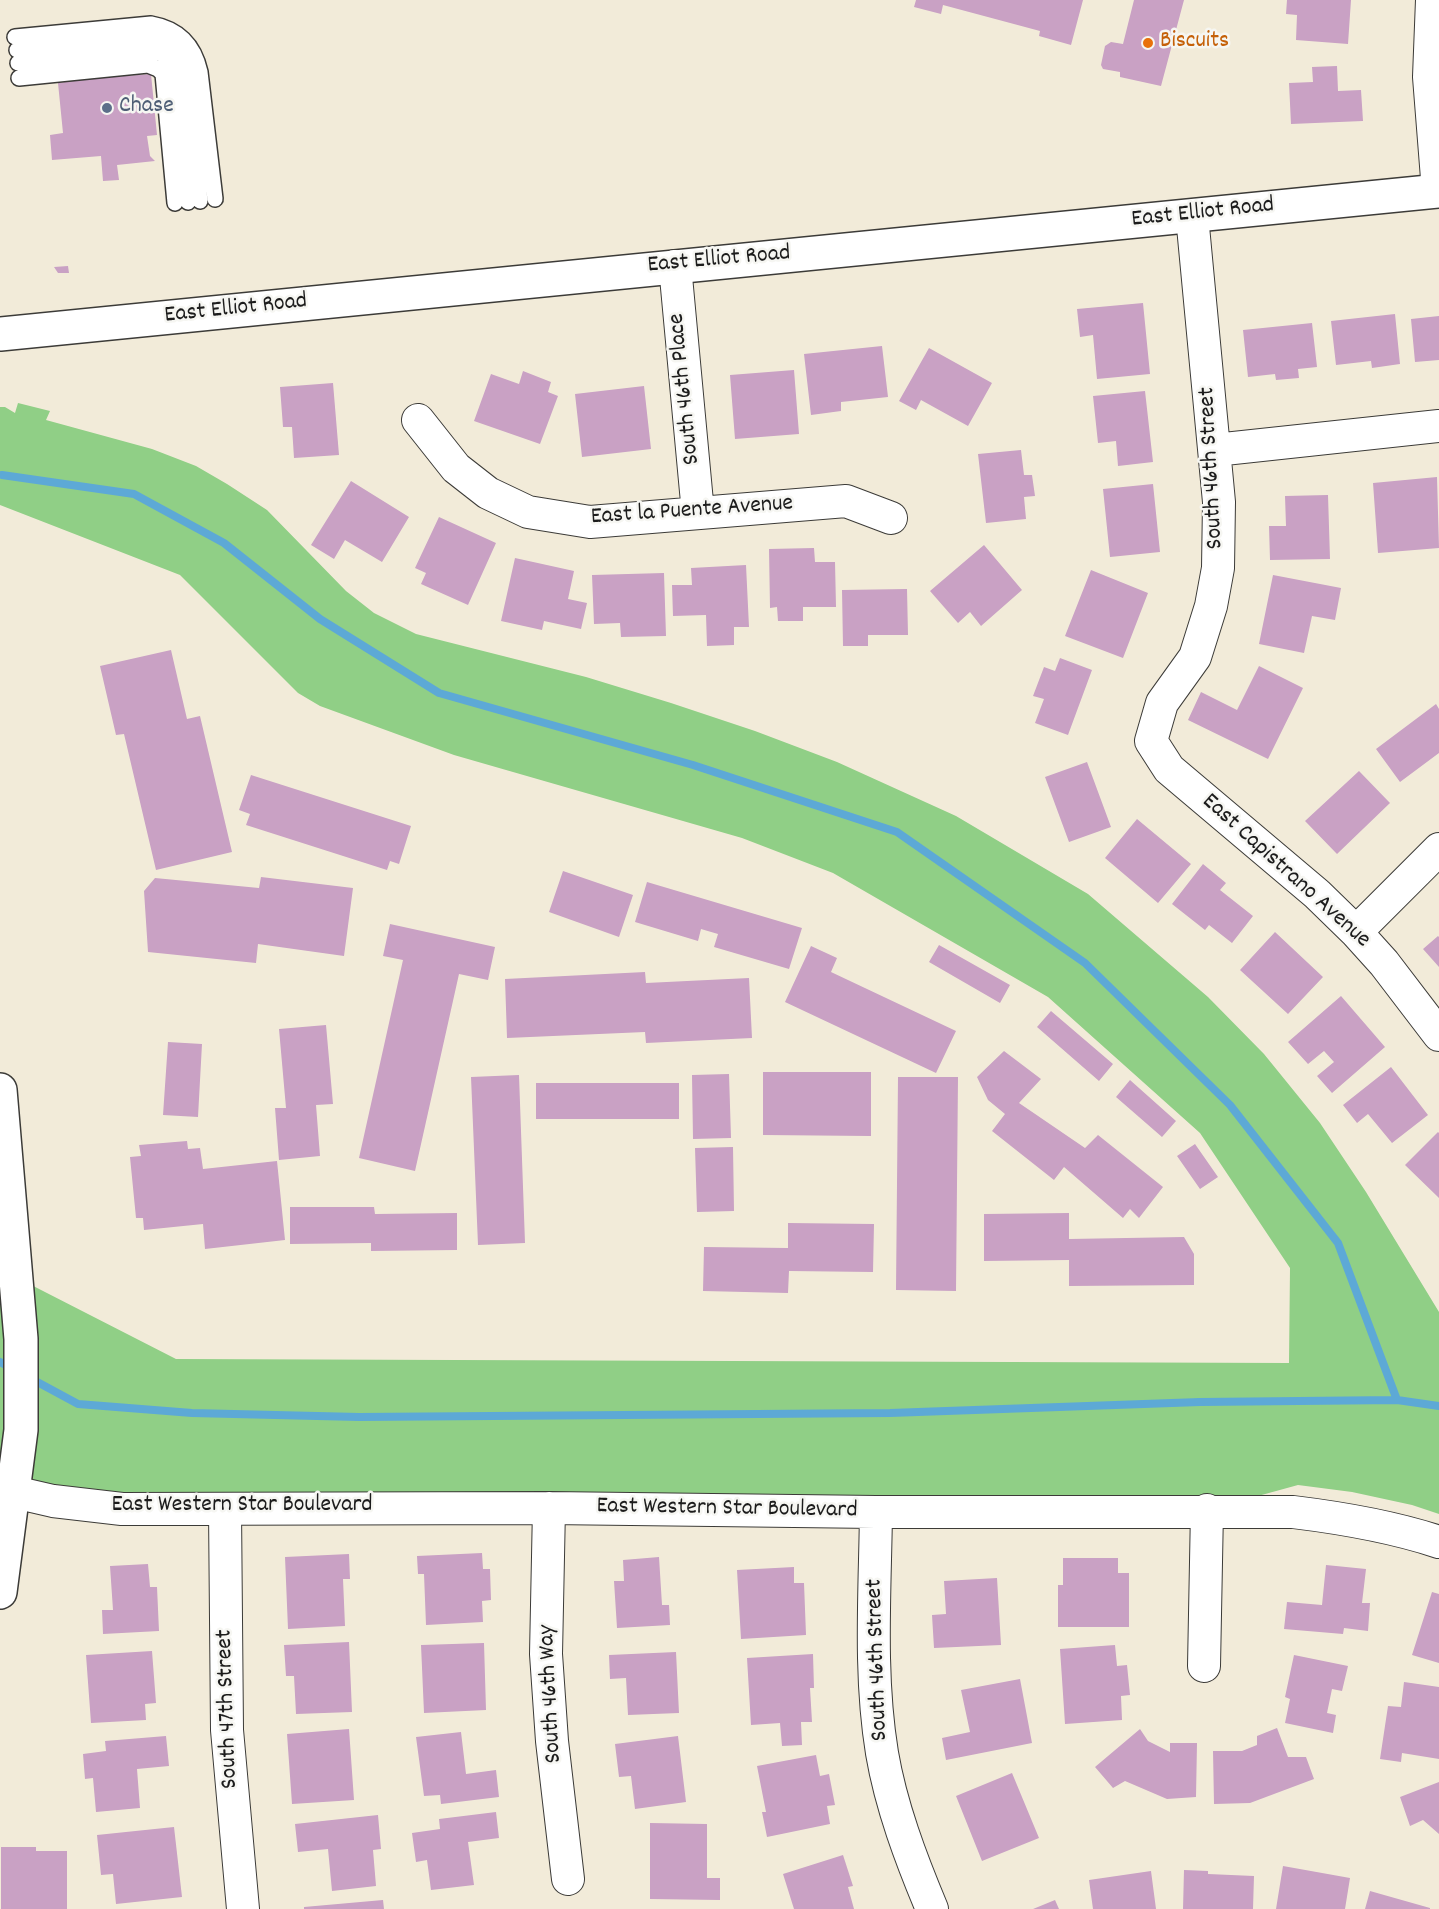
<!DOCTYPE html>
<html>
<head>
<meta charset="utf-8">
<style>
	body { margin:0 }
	canvas { display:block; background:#f2ebd9 }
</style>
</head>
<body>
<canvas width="1439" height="1909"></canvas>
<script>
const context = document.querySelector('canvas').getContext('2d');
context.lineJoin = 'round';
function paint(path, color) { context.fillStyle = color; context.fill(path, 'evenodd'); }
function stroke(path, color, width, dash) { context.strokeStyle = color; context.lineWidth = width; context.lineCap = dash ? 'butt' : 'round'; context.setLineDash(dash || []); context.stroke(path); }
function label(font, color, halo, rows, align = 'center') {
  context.font = font + ' Dekko,sans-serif'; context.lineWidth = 5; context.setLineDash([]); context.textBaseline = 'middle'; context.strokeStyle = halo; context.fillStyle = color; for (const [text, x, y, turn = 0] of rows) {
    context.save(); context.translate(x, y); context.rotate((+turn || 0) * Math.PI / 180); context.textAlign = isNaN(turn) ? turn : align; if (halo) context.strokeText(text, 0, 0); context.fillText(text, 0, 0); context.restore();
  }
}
const green = new Path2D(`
	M 18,403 L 50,411 L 46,420 L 152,449 L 196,466 L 227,484 L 267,510 L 346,591 L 374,613 L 416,634 L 586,677 L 671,703 L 755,731 L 837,762 L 956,816 L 1088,894 L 1208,997 L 1264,1054 L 1320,1123 L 1366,1192 L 1439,1312 L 1439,1514 L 1412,1505 L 1352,1492 L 1298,1485 L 1207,1510 L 122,1509 L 0,1485 L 0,1269 L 176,1359 L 1289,1363 L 1290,1268 L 1200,1133 L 1048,997 L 833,873 L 742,838 L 454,755 L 320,706 L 298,693 L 180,575 L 0,505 L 0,407 L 5,407 L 15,413 Z`);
const stream = new Path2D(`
	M 2,475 L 134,494 L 224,543 L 320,619 L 439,693 L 693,765 L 897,832 L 1085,963 L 1230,1105 L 1338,1243 L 1397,1400
	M 0,1362 L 14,1370
	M 28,1377 L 78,1404 L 192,1413 L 359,1417 L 890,1413 L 1200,1402 L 1397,1400 L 1439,1406`);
const building = new Path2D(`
	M 916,0 L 1083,0 L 1071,45 L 1039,36 L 1040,31 L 943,5 L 941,14 L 914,7 Z
	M 1134,0 L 1184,0 L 1161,86 L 1120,77 L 1120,72 L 1103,69 L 1101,65 L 1105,46 L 1111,42 L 1123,44 Z
	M 1287,0 L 1351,0 L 1348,44 L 1296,40 L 1297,15 L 1286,14 Z
	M 107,33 L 111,77 L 151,74 L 157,135 L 147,136 L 150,156 L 155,161 L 117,165 L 119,180 L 103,181 L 101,156 L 52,160 L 50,135 L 63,133 L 58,83 L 72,81 L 68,37 Z
	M 1337,66 L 1338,91 L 1361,90 L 1363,121 L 1291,124 L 1289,83 L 1313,82 L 1312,67 Z
	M 68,266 L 69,273 L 58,273 L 54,267 Z
	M 1143,303 L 1150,374 L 1097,379 L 1093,335 L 1080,337 L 1077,309 Z
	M 1395,314 L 1400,364 L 1372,368 L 1371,361 L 1336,365 L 1331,321 Z
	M 1439,316 L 1439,360 L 1415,362 L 1411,319 Z
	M 1312,323 L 1317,367 L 1298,369 L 1299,378 L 1276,380 L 1275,374 L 1248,377 L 1243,330 Z
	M 882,346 L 888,397 L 841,402 L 841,411 L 811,415 L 804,354 Z
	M 929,348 L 992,383 L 968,426 L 921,400 L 916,410 L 899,401 Z
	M 794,370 L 799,434 L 735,439 L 730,375 Z
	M 523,371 L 551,382 L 548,392 L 558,396 L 540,444 L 474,421 L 491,374 L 519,384 Z
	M 333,383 L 339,455 L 294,458 L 292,427 L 283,427 L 280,387 Z
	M 644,386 L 651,449 L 582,457 L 575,394 Z
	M 1145,391 L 1153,462 L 1118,466 L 1116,441 L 1098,443 L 1093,396 Z
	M 1021,450 L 1024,475 L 1032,475 L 1035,496 L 1024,497 L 1026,519 L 986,523 L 978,454 Z
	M 1437,477 L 1439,548 L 1378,553 L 1373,483 Z
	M 351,481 L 409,517 L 382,562 L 345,540 L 334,559 L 311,545 Z
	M 1153,484 L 1160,552 L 1110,557 L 1103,489 Z
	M 1328,495 L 1330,559 L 1270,560 L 1269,526 L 1286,526 L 1285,496 Z
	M 439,517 L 496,543 L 468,605 L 421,584 L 426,573 L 415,568 Z
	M 984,545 L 1022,590 L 981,626 L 970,612 L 958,623 L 930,591 Z
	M 814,548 L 815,562 L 835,562 L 836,607 L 803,607 L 803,621 L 778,621 L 777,607 L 770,608 L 769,549 Z
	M 515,558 L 574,571 L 568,599 L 587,603 L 581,629 L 544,621 L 542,630 L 501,621 Z
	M 746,565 L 749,627 L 734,627 L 734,645 L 707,646 L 706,615 L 673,616 L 672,585 L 692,585 L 691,568 Z
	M 1091,570 L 1148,593 L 1123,658 L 1065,636 Z
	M 664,573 L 666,636 L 621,637 L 620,623 L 594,624 L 592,575 Z
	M 1273,575 L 1341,588 L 1335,620 L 1312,616 L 1304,653 L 1259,644 Z
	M 907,589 L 908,635 L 868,635 L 868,646 L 843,646 L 842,590 Z
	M 171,650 L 187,719 L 200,716 L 232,852 L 156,870 L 124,734 L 116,735 L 100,666 Z
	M 1060,658 L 1092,670 L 1068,735 L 1035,723 L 1044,699 L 1033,696 L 1044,667 L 1055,671 Z
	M 1259,666 L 1303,688 L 1268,759 L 1188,720 L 1201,692 L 1237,710 Z
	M 1436,704 L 1439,709 L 1439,753 L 1400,782 L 1376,749 Z
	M 1087,762 L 1111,827 L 1069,842 L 1045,777 Z
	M 1359,771 L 1390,803 L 1337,854 L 1305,821 Z
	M 251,775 L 411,826 L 399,864 L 390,861 L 387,870 L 246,825 L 250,814 L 239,810 Z
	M 1137,819 L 1191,864 L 1158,903 L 1105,858 Z
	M 1203,864 L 1226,883 L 1220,890 L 1253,916 L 1232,943 L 1209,925 L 1205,930 L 1172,904 Z
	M 563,871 L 633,895 L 619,937 L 549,912 Z
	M 261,877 L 353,888 L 344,956 L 258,944 L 256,963 L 148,952 L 144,891 L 155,878 L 259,888 Z
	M 647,882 L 802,928 L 789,969 L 714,947 L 718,934 L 701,929 L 698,941 L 635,922 Z
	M 390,924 L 495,947 L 488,980 L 459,974 L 415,1171 L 359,1158 L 403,960 L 383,956 Z
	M 1275,932 L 1323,977 L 1288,1014 L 1240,970 Z
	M 1438,936 L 1439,937 L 1439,967 L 1423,949 Z
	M 939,945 L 1010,985 L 1000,1003 L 929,962 Z
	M 811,946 L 837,958 L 831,972 L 956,1031 L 936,1073 L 785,1002 Z
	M 645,972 L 646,983 L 749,978 L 752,1038 L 646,1043 L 645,1032 L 507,1038 L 505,979 Z
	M 1341,996 L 1385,1047 L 1332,1093 L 1317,1076 L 1334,1062 L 1324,1051 L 1308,1064 L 1288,1042 Z
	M 1051,1011 L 1113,1064 L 1099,1081 L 1037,1027 Z
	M 326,1025 L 333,1104 L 316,1105 L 320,1156 L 279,1160 L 275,1108 L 286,1108 L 279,1029 Z
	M 168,1042 L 202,1044 L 198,1117 L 163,1115 Z
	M 1004,1051 L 1041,1079 L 1019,1103 L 1085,1148 L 1098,1135 L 1163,1187 L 1139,1218 L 1130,1209 L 1123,1218 L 1064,1167 L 1054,1180 L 992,1131 L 1005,1114 L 988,1100 L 977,1077 Z
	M 1391,1067 L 1428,1115 L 1392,1143 L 1368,1114 L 1357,1123 L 1343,1105 Z
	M 763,1072 L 871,1072 L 871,1136 L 763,1135 Z
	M 729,1074 L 731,1138 L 693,1139 L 692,1075 Z
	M 519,1075 L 525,1243 L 478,1245 L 471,1077 Z
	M 898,1077 L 958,1077 L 956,1291 L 896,1290 Z
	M 1130,1080 L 1176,1121 L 1162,1137 L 1116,1097 Z
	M 536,1083 L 679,1083 L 679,1119 L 536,1119 Z
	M 1438,1132 L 1439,1133 L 1439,1198 L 1405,1165 Z
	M 187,1141 L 188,1149 L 200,1148 L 203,1169 L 277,1161 L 285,1240 L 205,1249 L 203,1224 L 144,1230 L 143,1218 L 136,1218 L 130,1157 L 141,1156 L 139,1145 Z
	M 1195,1144 L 1218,1177 L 1200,1189 L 1177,1156 Z
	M 733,1147 L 734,1211 L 697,1212 L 695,1148 Z
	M 290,1207 L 374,1207 L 375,1214 L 457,1213 L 457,1250 L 371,1251 L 371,1243 L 290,1244 Z
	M 1069,1213 L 1069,1239 L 1184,1237 L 1194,1254 L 1194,1285 L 1069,1286 L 1069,1260 L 984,1261 L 984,1214 Z
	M 788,1223 L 874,1224 L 873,1272 L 789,1271 L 788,1293 L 703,1291 L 704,1247 L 788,1248 Z
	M 482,1553 L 483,1569 L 490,1569 L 491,1600 L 482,1601 L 483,1622 L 426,1625 L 424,1574 L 418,1574 L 417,1556 Z
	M 349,1554 L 350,1579 L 343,1579 L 345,1626 L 288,1629 L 285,1557 Z
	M 659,1557 L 662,1605 L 669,1605 L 670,1625 L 617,1628 L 614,1581 L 624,1581 L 623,1560 Z
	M 1063,1558 L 1118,1558 L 1118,1573 L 1129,1573 L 1129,1627 L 1058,1627 L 1058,1585 L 1063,1585 Z
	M 148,1564 L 150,1587 L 157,1587 L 159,1631 L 103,1634 L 102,1610 L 113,1610 L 110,1566 Z
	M 1326,1565 L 1366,1569 L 1362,1603 L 1370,1603 L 1368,1631 L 1344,1628 L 1343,1634 L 1284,1629 L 1287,1602 L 1322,1605 Z
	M 794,1567 L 794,1583 L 804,1583 L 806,1635 L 741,1639 L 737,1570 Z
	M 997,1578 L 1001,1645 L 934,1648 L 932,1615 L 946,1614 L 944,1581 Z
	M 1432,1592 L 1439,1594 L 1439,1663 L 1412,1655 Z
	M 349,1642 L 352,1712 L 296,1714 L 294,1676 L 286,1676 L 284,1645 Z
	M 484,1643 L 486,1710 L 424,1713 L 421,1645 Z
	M 1115,1645 L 1117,1666 L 1127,1665 L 1130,1695 L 1121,1696 L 1122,1720 L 1065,1724 L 1060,1649 Z
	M 152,1651 L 156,1703 L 145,1704 L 146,1720 L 91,1723 L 86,1655 Z
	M 676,1652 L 679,1713 L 628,1715 L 626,1678 L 610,1679 L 609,1655 Z
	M 813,1654 L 814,1688 L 810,1688 L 812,1722 L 801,1722 L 802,1745 L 782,1746 L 780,1723 L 751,1725 L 747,1658 Z
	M 1294,1655 L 1348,1666 L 1342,1691 L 1332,1689 L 1327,1713 L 1336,1715 L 1333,1733 L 1285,1723 L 1290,1699 L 1285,1697 Z
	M 1020,1679 L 1032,1743 L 946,1760 L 942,1738 L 970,1732 L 961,1690 Z
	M 1404,1682 L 1439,1687 L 1439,1759 L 1402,1753 L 1401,1762 L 1380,1759 L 1388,1706 L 1401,1707 Z
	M 1277,1728 L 1288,1757 L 1306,1757 L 1314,1779 L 1250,1803 L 1214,1804 L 1213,1751 L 1242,1751 L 1257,1745 L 1257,1736 Z
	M 349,1729 L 354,1800 L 292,1804 L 287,1734 Z
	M 1140,1729 L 1148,1741 L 1170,1752 L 1170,1743 L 1197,1743 L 1196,1797 L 1167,1799 L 1125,1781 L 1113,1788 L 1095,1767 Z
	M 461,1732 L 466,1774 L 496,1770 L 499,1797 L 441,1804 L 440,1795 L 424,1796 L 416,1737 Z
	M 166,1736 L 169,1766 L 137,1769 L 140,1808 L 96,1812 L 93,1778 L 85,1779 L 83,1754 L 106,1751 L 105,1741 Z
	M 678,1736 L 686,1802 L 635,1809 L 631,1776 L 619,1777 L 615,1744 Z
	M 816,1755 L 820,1776 L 829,1774 L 835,1805 L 827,1806 L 830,1824 L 767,1837 L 762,1812 L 766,1812 L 757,1766 Z
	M 1012,1773 L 1039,1838 L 982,1861 L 956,1796 Z
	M 1439,1782 L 1439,1834 L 1423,1820 L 1410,1826 L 1400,1797 Z
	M 496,1812 L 499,1838 L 468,1842 L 474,1885 L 431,1890 L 427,1860 L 416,1862 L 412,1833 L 440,1829 L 439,1819 Z
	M 378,1815 L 381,1849 L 373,1850 L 376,1886 L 332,1891 L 328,1849 L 298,1852 L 295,1824 Z
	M 650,1823 L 707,1824 L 707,1878 L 720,1878 L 720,1900 L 650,1899 Z
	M 174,1827 L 182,1897 L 116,1904 L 113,1874 L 101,1875 L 97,1835 Z
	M 1,1847 L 36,1847 L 36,1851 L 67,1851 L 67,1909 L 1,1909 Z
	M 843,1855 L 853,1886 L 848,1887 L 854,1909 L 794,1909 L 783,1874 Z
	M 1283,1866 L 1350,1878 L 1345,1909 L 1276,1909 Z
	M 1184,1870 L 1208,1871 L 1208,1874 L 1254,1876 L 1253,1909 L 1183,1909 Z
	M 1151,1871 L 1156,1909 L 1093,1909 L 1089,1880 Z
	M 1370,1891 L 1430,1908 L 1430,1909 L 1365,1909 Z
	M 383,1900 L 384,1909 L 304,1909 L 304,1907 Z
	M 1055,1900 L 1059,1909 L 1033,1909 Z`);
const lane = new Path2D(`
	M 15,37 L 151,24 C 179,29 194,45 200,72 L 215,199
	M 17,50 L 150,38 L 174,46 L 185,59 L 200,201
	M 18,63 L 150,51 L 162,54 L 174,67 L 188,202
	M 19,78 L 148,65 L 158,69 L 163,74 L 175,203`);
const street = new Path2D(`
	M 1432,0 L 1429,77 L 1438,191
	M 1192,216 L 1219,502 L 1218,568 L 1211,606 L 1195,657 L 1162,703 L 1151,741 L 1169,769 L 1317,894 L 1356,932 L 1384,963 L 1439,1035
	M 675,266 L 698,513
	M 418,420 L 456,468 L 488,493 L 528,512 L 590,522 L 846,501 L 891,518
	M 1215,450 L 1439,426
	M 1356,932 L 1439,849
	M 14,1492 L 53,1501 L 122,1509 L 549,1508 L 876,1512 L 1293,1512 C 1342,1518 1391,1526 1439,1542
	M 549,1508 L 546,1654 L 552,1741 L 568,1879
	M 225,1509 L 227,1730 L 243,1909
	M 876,1512 C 875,1592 869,1674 882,1753 C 891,1806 911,1859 932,1909
	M 1204,1666 L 1207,1510`);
const secondary = new Path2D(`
	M 0,334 L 1439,191
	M 0,1090 L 21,1339 L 21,1430 L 0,1592`);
const markers = [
	[1148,43,6,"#e8710a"],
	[107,108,6,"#5c6f8a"]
];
const foodNames = [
	["Biscuits",1160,43]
];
const serviceNames = [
	["Chase",119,108]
];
const streetNames = [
	["East Elliot Road",1203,214,-6],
	["East Elliot Road",719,261,-5],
	["East Elliot Road",236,310,-6],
	["South 46th Place",686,389,-96],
	["South 46th Street",1213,468,-93],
	["East la Puente Avenue",692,512,-4],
	["East Capistrano Avenue",1285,872,42],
	["East Western Star Boulevard",242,1507],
	["East Western Star Boulevard",727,1510,1],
	["South 46th Street",879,1660,-92],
	["South 46th Way",552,1694,-93],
	["South 47th Street",229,1709,-92]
];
paint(green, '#90cf86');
stroke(stream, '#5da9d6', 8);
paint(building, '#c9a1c4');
stroke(lane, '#3c3b38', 18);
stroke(street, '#3c3b38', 34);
stroke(secondary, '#3c3b38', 36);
stroke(lane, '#fff', 15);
stroke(street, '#fff', 32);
stroke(secondary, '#fff', 33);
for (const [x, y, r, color] of markers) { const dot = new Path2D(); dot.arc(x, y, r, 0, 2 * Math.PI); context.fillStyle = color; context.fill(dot); stroke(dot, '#f6f6f2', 2); }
label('24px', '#c56008', '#f6f6f2', foodNames, 'left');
label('24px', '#4e5e75', '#f6f6f2', serviceNames, 'left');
label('24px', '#1c1c1c', '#f6f6f2', streetNames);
</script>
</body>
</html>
